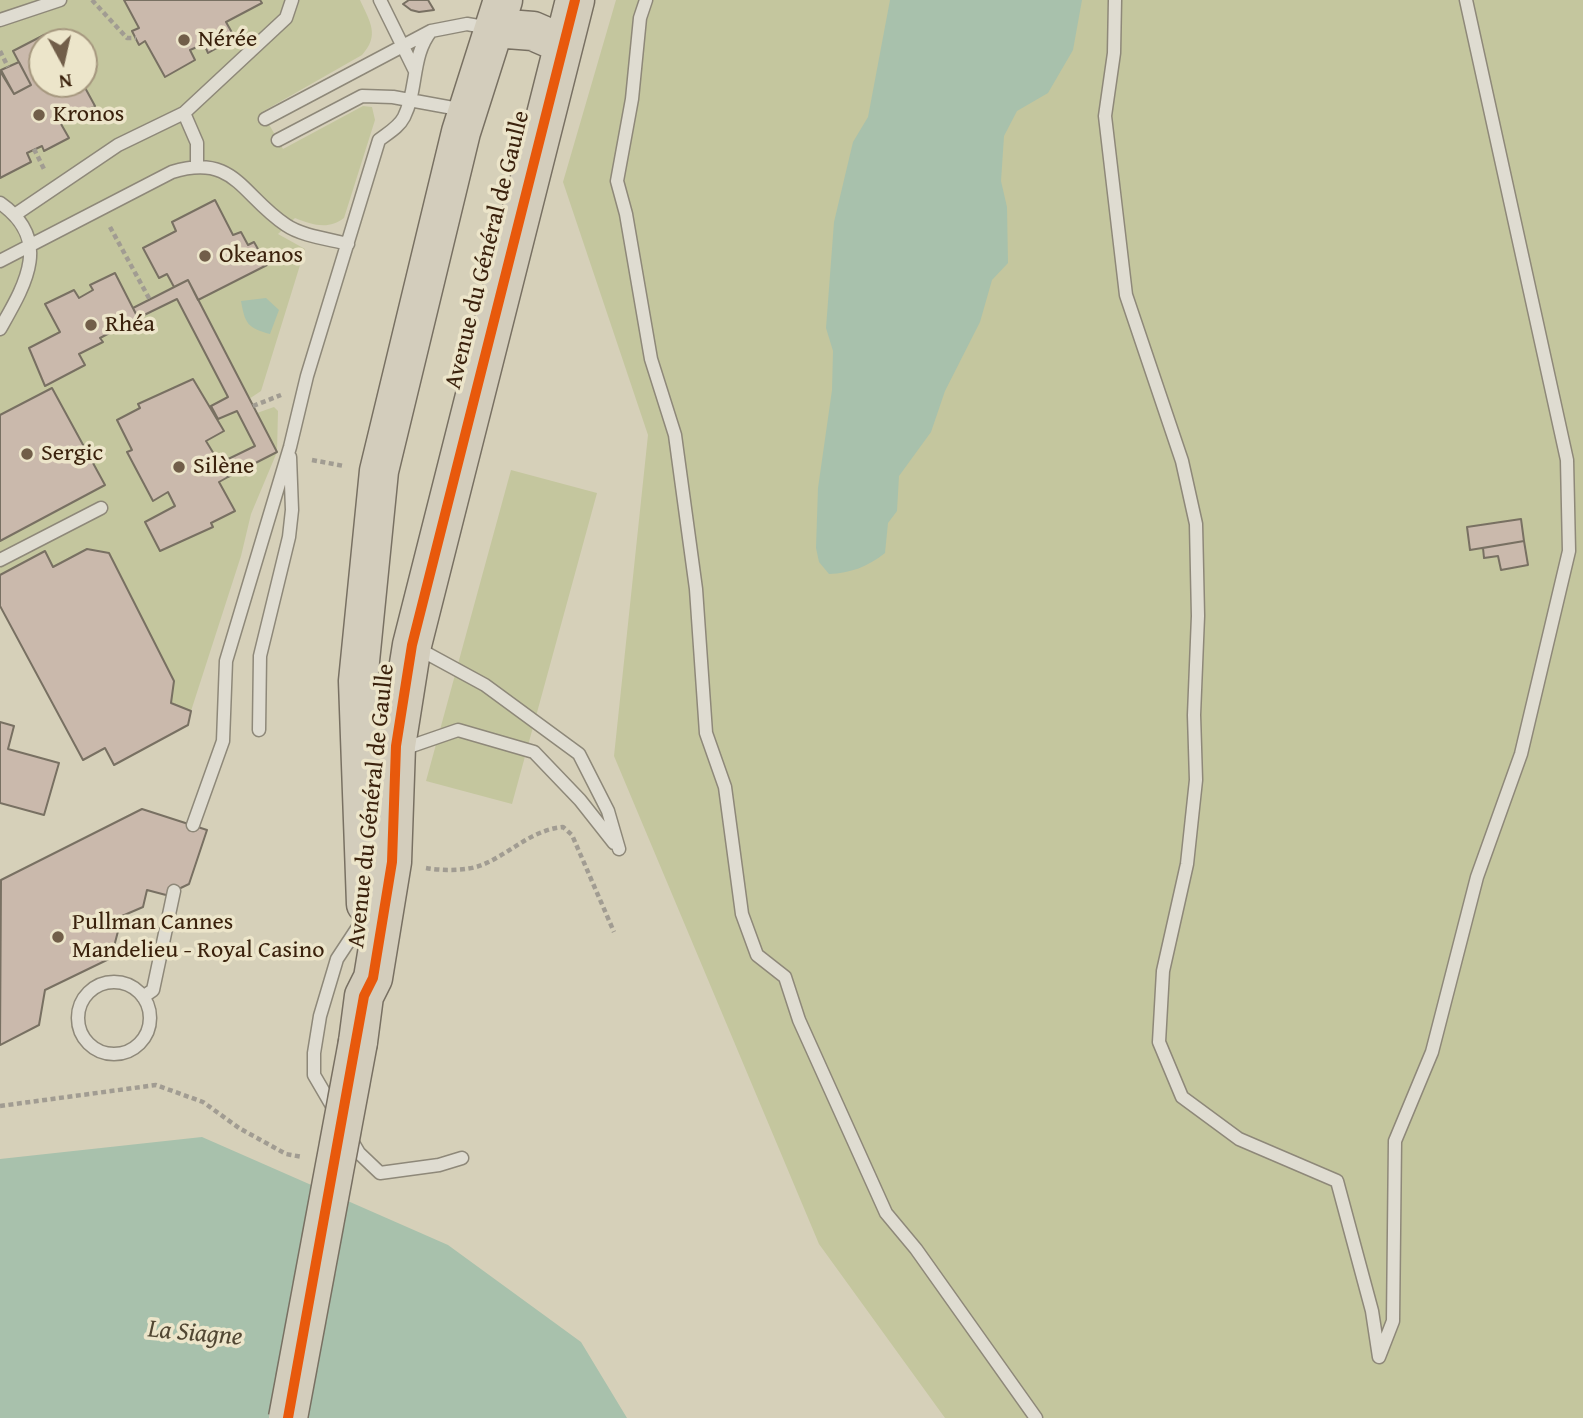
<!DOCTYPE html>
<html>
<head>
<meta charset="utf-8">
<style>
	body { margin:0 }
	#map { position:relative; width:1583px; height:1418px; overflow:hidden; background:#d6d0b9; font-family:"Gentium Book Plus",serif }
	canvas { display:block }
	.north { position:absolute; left:28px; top:28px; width:70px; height:70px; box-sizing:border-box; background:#ece5ca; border:2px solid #a5977e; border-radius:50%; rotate:172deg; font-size:19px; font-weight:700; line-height:28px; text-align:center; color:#3a210c }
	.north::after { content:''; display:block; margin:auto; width:24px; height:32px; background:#715e49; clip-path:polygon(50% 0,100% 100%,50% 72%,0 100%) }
</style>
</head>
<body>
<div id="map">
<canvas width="1583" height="1418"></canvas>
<div class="north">N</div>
</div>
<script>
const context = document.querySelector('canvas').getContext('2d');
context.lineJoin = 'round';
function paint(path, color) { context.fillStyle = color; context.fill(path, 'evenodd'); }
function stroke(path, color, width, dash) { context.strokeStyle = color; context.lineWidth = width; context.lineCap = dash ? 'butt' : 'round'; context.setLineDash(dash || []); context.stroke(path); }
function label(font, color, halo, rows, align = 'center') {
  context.font = font + ' "Gentium Book Plus",serif'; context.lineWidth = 7; context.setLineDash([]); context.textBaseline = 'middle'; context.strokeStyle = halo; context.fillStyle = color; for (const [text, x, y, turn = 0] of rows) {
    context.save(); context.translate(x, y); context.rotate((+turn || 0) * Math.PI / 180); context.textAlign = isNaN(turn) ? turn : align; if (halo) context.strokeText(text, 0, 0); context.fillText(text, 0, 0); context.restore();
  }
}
const green = new Path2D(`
	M 0,0 L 360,0 C 370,22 380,35 362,55 L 262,112 L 283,149 L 363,106 L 372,107 L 375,120 L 344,218 C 329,230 312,225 295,218 L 278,234 L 305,249 L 261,391 L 249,399 L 257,413 L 274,407 L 278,411 L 277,452 L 251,514 L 241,556 L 191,711 L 171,703 L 174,681 L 109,553 L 87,549 L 53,567 L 45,551 L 0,575 ZM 42,42 L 84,42 L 84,84 L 42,84 Z
	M 616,0 L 1583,0 L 1583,1418 L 945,1418 L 819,1244 L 614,756 L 648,435 L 563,182 Z
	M 511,470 L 597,493 L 512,804 L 426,781 Z`);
const water = new Path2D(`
	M 890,0 L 1082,0 L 1073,50 L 1048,93 L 1017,111 L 1004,136 L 1001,181 L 1007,207 L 1008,263 L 992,280 L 980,322 L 945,391 L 931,432 L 899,476 L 897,511 L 888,523 L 885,553 C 867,567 851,573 829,574 L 819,562 L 816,548 L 818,488 L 832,390 L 833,351 L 826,328 L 834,222 L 853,142 L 868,117 Z
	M 266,298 L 279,310 L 270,334 C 248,328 245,324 241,301 Z
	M 202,1137 L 448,1245 L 581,1342 L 627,1418 L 0,1418 L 0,1159 Z`);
const building = new Path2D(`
	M 124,0 L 260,0 L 262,3 L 226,22 L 235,38 L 208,53 L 204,44 L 190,50 L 195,60 L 165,77 L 145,41 L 139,45 L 132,31 L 139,28 Z
	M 409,0 L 428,0 L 434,10 L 419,12 L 411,10 L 403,4 Z
	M 44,35 L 47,42 L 42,42 L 42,84 L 83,84 L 95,106 L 61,124 L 69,138 L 44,151 L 42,146 L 27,153 L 31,162 L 0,178 L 0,71 L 14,94 L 31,85 L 13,51 Z
	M 19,62 L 31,85 L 14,94 L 1,70 Z
	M 215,200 L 233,235 L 241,232 L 248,245 L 254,242 L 267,265 L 198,300 L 188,280 L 174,287 L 167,274 L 159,278 L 143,248 L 176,231 L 172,222 Z
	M 115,273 L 138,318 L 100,338 L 103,342 L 79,354 L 85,365 L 45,386 L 29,348 L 60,332 L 45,304 L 74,290 L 79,298 L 93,290 L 90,285 Z
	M 188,280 L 277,452 L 228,477 L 220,463 L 255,446 L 237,411 L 218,419 L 211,406 L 228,397 L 177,299 L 138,318 L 133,308 Z
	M 193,379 L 224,431 L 206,441 L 228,477 L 219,482 L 235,511 L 211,523 L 213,527 L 160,551 L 145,522 L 175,506 L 168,492 L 153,501 L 127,452 L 132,450 L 117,420 L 140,408 L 138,404 Z
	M 52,388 L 105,485 L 0,541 L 0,415 Z
	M 1521,519 L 1524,541 L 1470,550 L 1467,527 Z
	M 1524,541 L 1528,565 L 1501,570 L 1498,556 L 1484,558 L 1483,548 Z
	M 87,549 L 109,553 L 174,681 L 171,703 L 191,711 L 188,725 L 114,765 L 105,748 L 83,760 L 0,606 L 0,575 L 45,551 L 53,567 Z
	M 0,722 L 14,726 L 8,749 L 59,763 L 44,815 L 0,803 Z
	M 142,809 L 207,830 L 189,884 L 166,895 L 147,890 L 143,907 L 122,916 L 111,958 L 45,990 L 39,1025 L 0,1045 L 1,880 Z`);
const path = new Path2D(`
	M 92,0 L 127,38 L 136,38
	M 0,51 L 8,67
	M 34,149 L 45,171
	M 110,227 L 150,300
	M 253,406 L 281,395
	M 312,460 L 344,466
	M 426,868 C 443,871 467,871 482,865 C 511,853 531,830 563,827 L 572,835 L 614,932
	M 0,1106 L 156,1085 L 203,1102 L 239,1128 L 286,1154 L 302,1157`);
const service = new Path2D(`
	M 380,0 L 415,71
	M 646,0 L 640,18 L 632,99 L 617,181 L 626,214 L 651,359 L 675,435 L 696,589 L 706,733 L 725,787 L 742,914 L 757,955 L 785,977 L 799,1020 L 886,1213 L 916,1249 L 1036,1418
	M 1115,0 L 1114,53 L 1105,116 L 1126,295 L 1182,461 L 1196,524 L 1198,616 L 1194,715 L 1196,780 L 1187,864 L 1163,971 L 1159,1042 L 1182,1097 L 1239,1139 L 1337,1181 L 1372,1311 L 1379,1357 L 1393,1321 L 1395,1141 L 1432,1052 L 1477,877 L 1521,754 L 1569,551 L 1567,460 L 1466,0
	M 0,20 L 60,0
	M 184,113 L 197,143 L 197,165
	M 265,119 L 431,31 L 467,24 L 490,28
	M 278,140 L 362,96 L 393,97 L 464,110
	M 0,203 C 53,240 25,285 0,329
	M 16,214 L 118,145 L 184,113 L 286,18 L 292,0
	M 0,261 L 172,172 C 235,153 241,195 286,225 C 302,236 329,239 348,244
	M 0,560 L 101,508
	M 417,648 L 485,685 L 579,754 L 608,811 L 619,849
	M 259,730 L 260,656 L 289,537 L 292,510 L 290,457
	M 400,750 L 458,730 L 534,752 L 580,800 L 614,843
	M 193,825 L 223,741 L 226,661 L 290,447 L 307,376 L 379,140 C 388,133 399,127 404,117 C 418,89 411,56 431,31
	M78 1018a36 36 0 1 1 72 0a36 36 0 1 1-72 0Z
	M 143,997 L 153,990 L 174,891
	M 335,1111 L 314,1075 L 314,1053 L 320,1016 L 337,959 L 366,915
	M 349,1136 L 359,1153 L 380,1173 L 439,1165 L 462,1158`);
const primary = new Path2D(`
	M 494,28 L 533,31 L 563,44
	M 366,904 L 358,681 L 379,471 L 461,132 L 503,0
	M 358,1042 L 364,996 L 373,978 L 392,862 L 396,746 L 412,645 L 575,0`);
const primaryBridge = new Path2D(`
	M 288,1418 L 358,1042`);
const cycleway = new Path2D(`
	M 288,1418 L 364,996 L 373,978 L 392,862 L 396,746 L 412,645 L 575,0`);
const markers = [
	[184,40,7,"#715e49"],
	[39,115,7,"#715e49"],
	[205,256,7,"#715e49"],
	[91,325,7,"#715e49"],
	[27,454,7,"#715e49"],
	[179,467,7,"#715e49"],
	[58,937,7,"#715e49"]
];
const poiNames = [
	["Nérée",198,40],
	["Kronos",53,115],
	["Okeanos",219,256],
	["Rhéa",105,325],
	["Sergic",41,454],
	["Silène",193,467],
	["Pullman Cannes",72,923],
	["Mandelieu - Royal Casino",72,951]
];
const streetNames = [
	["Avenue du Général de Gaulle",488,250,-76],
	["Avenue du Général de Gaulle",372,806,-84]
];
const waterNames = [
	["La Siagne",195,1334,5]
];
paint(green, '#c4c69e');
paint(water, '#a8c1ac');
paint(building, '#cab9ac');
stroke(building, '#787062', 2);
stroke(service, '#8e8879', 15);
stroke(primary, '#787062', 41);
stroke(path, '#a19c92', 4.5, [5, 3.5]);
stroke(service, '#dfdcd1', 12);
stroke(primary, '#d3cdbc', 38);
stroke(primaryBridge, '#787062', 41, []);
stroke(primaryBridge, '#d3cdbc', 38);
stroke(cycleway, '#e8590c', 10);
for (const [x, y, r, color] of markers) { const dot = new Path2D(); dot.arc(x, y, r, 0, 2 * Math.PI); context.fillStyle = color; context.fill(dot); stroke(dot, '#ece5ca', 2.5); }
label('24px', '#3a210c', '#ece5ca', poiNames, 'left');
label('24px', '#3a210c', '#ece5ca', streetNames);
label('italic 26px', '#514733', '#ece5ca', waterNames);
</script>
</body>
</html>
